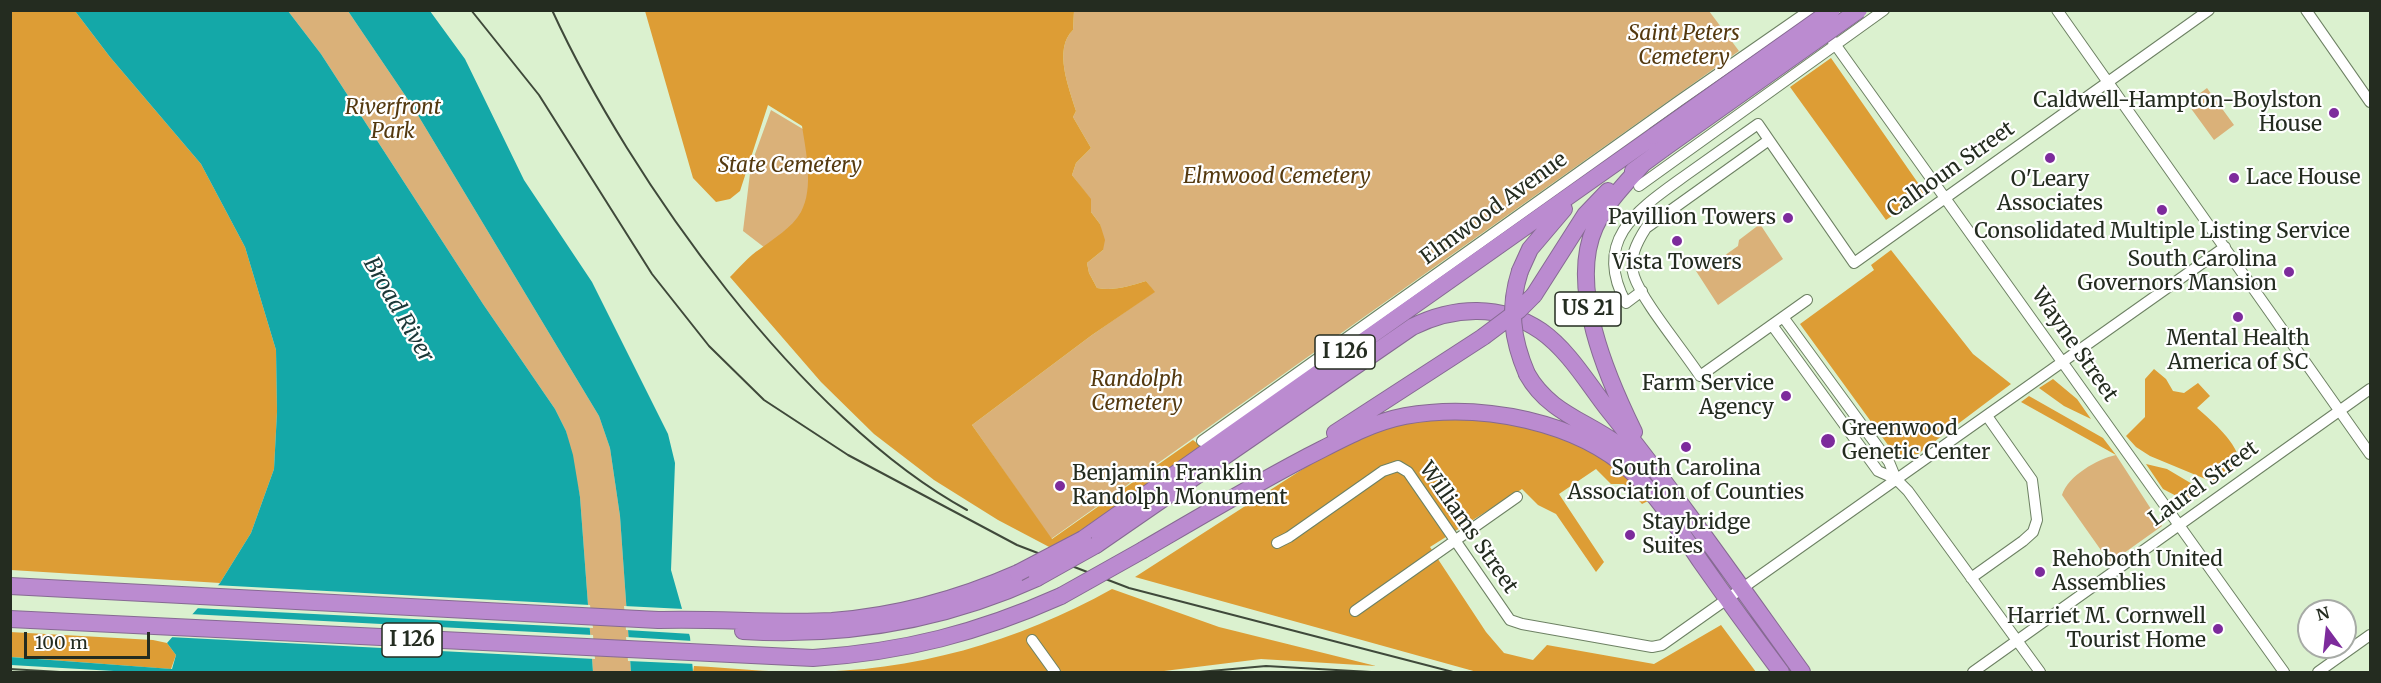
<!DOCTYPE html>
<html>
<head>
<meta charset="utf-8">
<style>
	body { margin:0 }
	#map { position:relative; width:2381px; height:683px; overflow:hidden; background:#dbf1cf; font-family:Merriweather,serif }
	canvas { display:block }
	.frame { position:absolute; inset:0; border:12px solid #242c20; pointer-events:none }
	.north { position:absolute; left:2297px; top:599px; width:60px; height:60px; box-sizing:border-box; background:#fff; border:2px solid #a7aba6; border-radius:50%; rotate:345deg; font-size:16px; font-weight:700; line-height:24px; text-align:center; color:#242c20 }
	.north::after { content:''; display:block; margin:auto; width:21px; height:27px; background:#7d2b9c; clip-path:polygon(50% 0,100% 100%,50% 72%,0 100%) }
	.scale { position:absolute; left:24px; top:632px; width:126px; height:27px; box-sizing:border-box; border:3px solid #242c20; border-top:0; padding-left:8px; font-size:18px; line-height:21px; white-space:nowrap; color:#242c20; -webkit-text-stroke:4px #fff; paint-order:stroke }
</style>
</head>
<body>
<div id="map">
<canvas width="2381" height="683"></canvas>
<div class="frame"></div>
<div class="north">N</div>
<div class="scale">100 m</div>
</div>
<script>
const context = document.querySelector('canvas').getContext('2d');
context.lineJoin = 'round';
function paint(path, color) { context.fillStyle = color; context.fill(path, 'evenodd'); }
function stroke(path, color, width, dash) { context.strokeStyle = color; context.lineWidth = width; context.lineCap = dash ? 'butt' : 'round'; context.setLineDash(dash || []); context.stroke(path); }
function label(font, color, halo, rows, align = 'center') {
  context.font = font + ' Merriweather,serif'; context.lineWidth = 4.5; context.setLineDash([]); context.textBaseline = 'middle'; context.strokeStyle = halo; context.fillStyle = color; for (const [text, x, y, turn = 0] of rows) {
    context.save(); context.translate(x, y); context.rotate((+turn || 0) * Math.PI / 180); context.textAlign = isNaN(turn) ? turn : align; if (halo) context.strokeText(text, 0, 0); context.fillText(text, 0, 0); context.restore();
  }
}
const green = new Path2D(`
	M 288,11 L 348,11 L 413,107 L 599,416 L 610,448 L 620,516 L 631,672 L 593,672 L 580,497 L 566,431 L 555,409 L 483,304 L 321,54 Z
	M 1074,11 L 1709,11 L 1739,51 L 1051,539 L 972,425 L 1092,335 L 1154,292 L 1146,281 C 1129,286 1115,291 1097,288 L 1089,273 L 1087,263 L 1103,250 L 1100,224 L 1091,212 L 1090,199 L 1072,175 L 1076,163 L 1091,148 L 1073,117 L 1076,111 C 1069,88 1053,49 1073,30 Z
	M 2207,88 L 2234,125 L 2214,140 L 2187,103 Z
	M 771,110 L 838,150 L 782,261 L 743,231 L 751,165 Z
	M 1760,224 L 1783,259 L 1718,305 L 1696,271 L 1702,263 L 1707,264 L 1715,257 L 1721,258 L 1738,246 L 1739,240 Z
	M 2116,455 L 2162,526 L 2110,563 L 2062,495 C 2068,476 2097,459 2116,455 Z`);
const forest = new Path2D(`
	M 10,11 L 75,11 L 110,57 L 201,164 L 245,247 L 276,350 L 277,412 L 274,469 L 251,533 L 220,583 L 11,570 Z
	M 645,11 L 1074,11 L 1073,30 C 1053,49 1069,88 1076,111 L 1073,117 L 1091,148 L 1076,163 L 1072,175 L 1091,199 L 1091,212 L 1100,224 L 1105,240 L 1103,250 L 1087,263 L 1089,273 L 1097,288 C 1115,291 1129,286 1146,281 L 1155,292 L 1092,335 L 972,425 L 1052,539 L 1193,440 L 1203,448 L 1053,549 L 998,520 L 934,480 L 874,434 L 821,382 L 730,277 C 739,268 749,256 760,249 C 773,239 792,228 801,212 C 814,188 806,152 802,126 L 768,105 L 740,191 L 730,199 L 716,202 L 693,178 Z
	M 1831,58 L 1925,193 L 1886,220 L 1790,87 Z
	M 1891,250 L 1973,354 L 2011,384 L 1918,454 L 1896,456 L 1800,324 L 1874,270 L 1871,265 Z
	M 2154,369 L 2166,379 L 2173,391 L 2184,393 L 2198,383 L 2210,396 L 2197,408 C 2214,423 2237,442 2241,465 L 2215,483 L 2150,456 L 2136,447 L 2126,436 L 2145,417 L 2145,379 Z
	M 2053,379 L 2077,399 L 2091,419 L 2064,406 L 2039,388 Z
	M 2029,396 L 2103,438 L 2116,455 L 2021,402 Z
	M 1464,417 L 1543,429 L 1601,454 L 1650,500 L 1642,504 L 1624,484 L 1611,484 L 1596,469 L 1559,494 L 1604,562 L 1596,572 L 1556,514 L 1538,505 L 1522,489 L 1430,547 L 1486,632 L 1504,653 L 1533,660 L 1547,645 L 1654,664 L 1721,625 L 1756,672 L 1477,672 L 1135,577 L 1337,447 L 1401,423 Z
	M 2146,464 L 2167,469 L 2204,491 L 2186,501 L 2163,489 Z
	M 1112,589 L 1219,627 L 1376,666 L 1261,659 L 1156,672 L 693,672 L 694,666 C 730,668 767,672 803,672 C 913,672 1017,642 1112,589 Z
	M 10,632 L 153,640 L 167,643 L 176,655 L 171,669 L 11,657 Z`);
const water = new Path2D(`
	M 75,11 L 288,11 L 321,54 L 483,304 L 555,409 L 566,431 L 573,455 L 580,497 L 593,672 L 131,672 L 11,665 L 10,657 L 172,669 L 176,655 L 167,643 L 220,583 L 251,533 L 274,469 L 277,412 L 276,350 L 245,247 L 201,164 L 110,57 Z
	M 348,11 L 430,11 L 465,59 L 524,180 L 592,282 L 668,434 L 675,463 L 671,570 L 690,637 L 693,672 L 631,672 L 620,516 L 610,448 L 599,416 L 413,107 Z`);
const pier = new Path2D(`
	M 214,585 L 590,605 L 593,628 L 194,608 Z
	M 624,606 L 684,609 L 692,634 L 626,630 Z
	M 189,614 L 593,635 L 595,659 L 169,637 Z
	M 626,637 L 693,641 L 696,664 L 628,661 Z`);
const minor = new Path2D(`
	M 2057,10 L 2370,454
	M 2306,10 L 2370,102
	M 1832,40 L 2284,672
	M 1639,186 L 1884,10
	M 1642,291 L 1626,303 C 1591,239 1639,209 1686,175 C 1710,158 1734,141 1758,124 L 1769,140
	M 1807,300 L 1700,376 C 1684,351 1642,301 1634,276 C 1628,259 1637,242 1646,228 L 1769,140 L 1854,263 L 2209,10
	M 1783,317 L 1889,462 L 1896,479
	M 1772,325 L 1878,471 L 1896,479 L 1908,491 L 2040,672
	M 1202,441 L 1679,101 L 1810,10
	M 1277,543 L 1289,537 L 1383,471 L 1398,466 L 1408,472 L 1510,620 L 1522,624 L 1652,647 L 1662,645 L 2225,247
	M 1971,578 L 2023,541 L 2033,532 L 2037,520 L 2032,480 L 1987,416
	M 1355,611 L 1517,497
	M 1032,640 L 1055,672
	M 1973,672 L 2370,389
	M 2318,672 L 2370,635`);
const highway = new Path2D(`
	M 1633,171 L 1663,149
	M 1520,271 L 1530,249 L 1564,209
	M 1534,295 L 1585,215 L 1608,191
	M 1527,374 C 1555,424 1611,424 1641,469
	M 1634,432 C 1607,377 1568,287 1595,227 C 1606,203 1624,185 1642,165
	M 1335,433 L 1483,337
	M 1083,539 L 1654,136
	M 1096,545 L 1412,327 C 1454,306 1501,304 1541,331 C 1568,350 1587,382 1607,408 C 1675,493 1738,583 1802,672
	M 1143,550 C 1196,519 1250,487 1305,458 C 1337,442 1369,423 1405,416 C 1445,409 1488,411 1527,420 C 1565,429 1603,445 1632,472 C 1660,498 1680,531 1701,562 C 1727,599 1754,636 1781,672
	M 10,586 L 658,620 C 716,618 774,624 832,621 C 897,616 959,599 1018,573
	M 10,619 L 813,658 C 904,652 978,633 1061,596
	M 743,631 C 846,637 943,621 1037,578`);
const rail = new Path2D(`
	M 471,10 L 539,95 L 652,274 L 709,346 L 764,400 L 848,455 L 1017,545 L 1129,588 L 1453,672
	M 552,10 C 630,180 802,420 967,510
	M 10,669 L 60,672
	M 1199,672 L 1266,666 L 1371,672`);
const highwayBridge = new Path2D(`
	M 1654,136 L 1832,10
	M 1663,149 L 1859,10
	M 1520,271 C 1508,308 1512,339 1527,374
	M 1483,337 L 1519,310 L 1534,295
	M 1018,573 L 1083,539
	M 1037,578 L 1096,545
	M 1061,596 L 1143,550`);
const markers = [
	[2334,113,6,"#7d2b9c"],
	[2050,158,6,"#7d2b9c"],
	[2234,178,6,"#7d2b9c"],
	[2162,210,6,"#7d2b9c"],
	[1788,218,6,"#7d2b9c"],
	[1677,241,6,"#7d2b9c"],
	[2289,272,6,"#7d2b9c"],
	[2238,317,6,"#7d2b9c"],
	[1786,396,6,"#7d2b9c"],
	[1828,441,8,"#7d2b9c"],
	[1686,447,6,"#7d2b9c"],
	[1060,486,6,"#7d2b9c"],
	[1630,535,6,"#7d2b9c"],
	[2040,572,6,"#7d2b9c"],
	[2218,629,6,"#7d2b9c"]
];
const shields = [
	[1588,309,66],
	[1345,352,60],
	[412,640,60]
];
const shieldNames = [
	["US 21",1588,309],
	["I 126",1345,352],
	["I 126",412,640]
];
const parkNames = [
	["Saint Peters",1684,34],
	["Cemetery",1684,58],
	["Riverfront",393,108],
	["Park",393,132],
	["State Cemetery",790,166],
	["Elmwood Cemetery",1277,177],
	["Randolph",1137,380],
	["Cemetery",1137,404]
];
const poiNames = [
	["Caldwell-Hampton-Boylston",2322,101],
	["House",2322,125],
	["Lace House",2246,178,"left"],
	["O'Leary",2050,180,"center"],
	["Associates",2050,204,"center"],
	["Pavillion Towers",1776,218],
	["Consolidated Multiple Listing Service",2162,232,"center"],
	["South Carolina",2277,260],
	["Governors Mansion",2277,284],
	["Vista Towers",1677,263,"center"],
	["Mental Health",2238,339,"center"],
	["America of SC",2238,363,"center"],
	["Farm Service",1774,384],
	["Agency",1774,408],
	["Greenwood",1842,429,"left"],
	["Genetic Center",1842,453,"left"],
	["South Carolina",1686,469,"center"],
	["Association of Counties",1686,493,"center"],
	["Benjamin Franklin",1072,474,"left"],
	["Randolph Monument",1072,498,"left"],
	["Staybridge",1642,523,"left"],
	["Suites",1642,547,"left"],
	["Rehoboth United",2052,560,"left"],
	["Assemblies",2052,584,"left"],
	["Harriet M. Cornwell",2206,617],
	["Tourist Home",2206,641]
];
const streetNames = [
	["Calhoun Street",1951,170,-35],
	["Elmwood Avenue",1494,209,-36],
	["Wayne Street",2074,345,55],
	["Laurel Street",2204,484,-36],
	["Williams Street",1468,528,55]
];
const waterNames = [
	["Broad River",398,310,60]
];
paint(green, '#dab179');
paint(forest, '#dd9d35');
paint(water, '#14a8a8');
paint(pier, '#dbf1cf');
stroke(minor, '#6d8163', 12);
stroke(highway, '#866a92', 18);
stroke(minor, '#fff', 10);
stroke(highway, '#bb8bd0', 16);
stroke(rail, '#3f493a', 2);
stroke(highwayBridge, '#866a92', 18, []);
stroke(highwayBridge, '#bb8bd0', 16);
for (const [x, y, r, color] of markers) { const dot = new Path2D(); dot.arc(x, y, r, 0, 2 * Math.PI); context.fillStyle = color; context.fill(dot); stroke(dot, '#fff', 2); }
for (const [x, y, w] of shields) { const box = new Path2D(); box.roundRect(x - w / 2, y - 17, w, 34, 4.5); context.fillStyle = '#fff'; context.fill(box); stroke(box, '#242c20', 1.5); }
label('bold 20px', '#242c20', null, shieldNames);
label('italic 21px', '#54390f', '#fff', parkNames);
label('21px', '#242c20', '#fff', poiNames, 'right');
label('21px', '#242c20', '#fff', streetNames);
label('italic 22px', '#1b3737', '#fff', waterNames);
</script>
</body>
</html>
